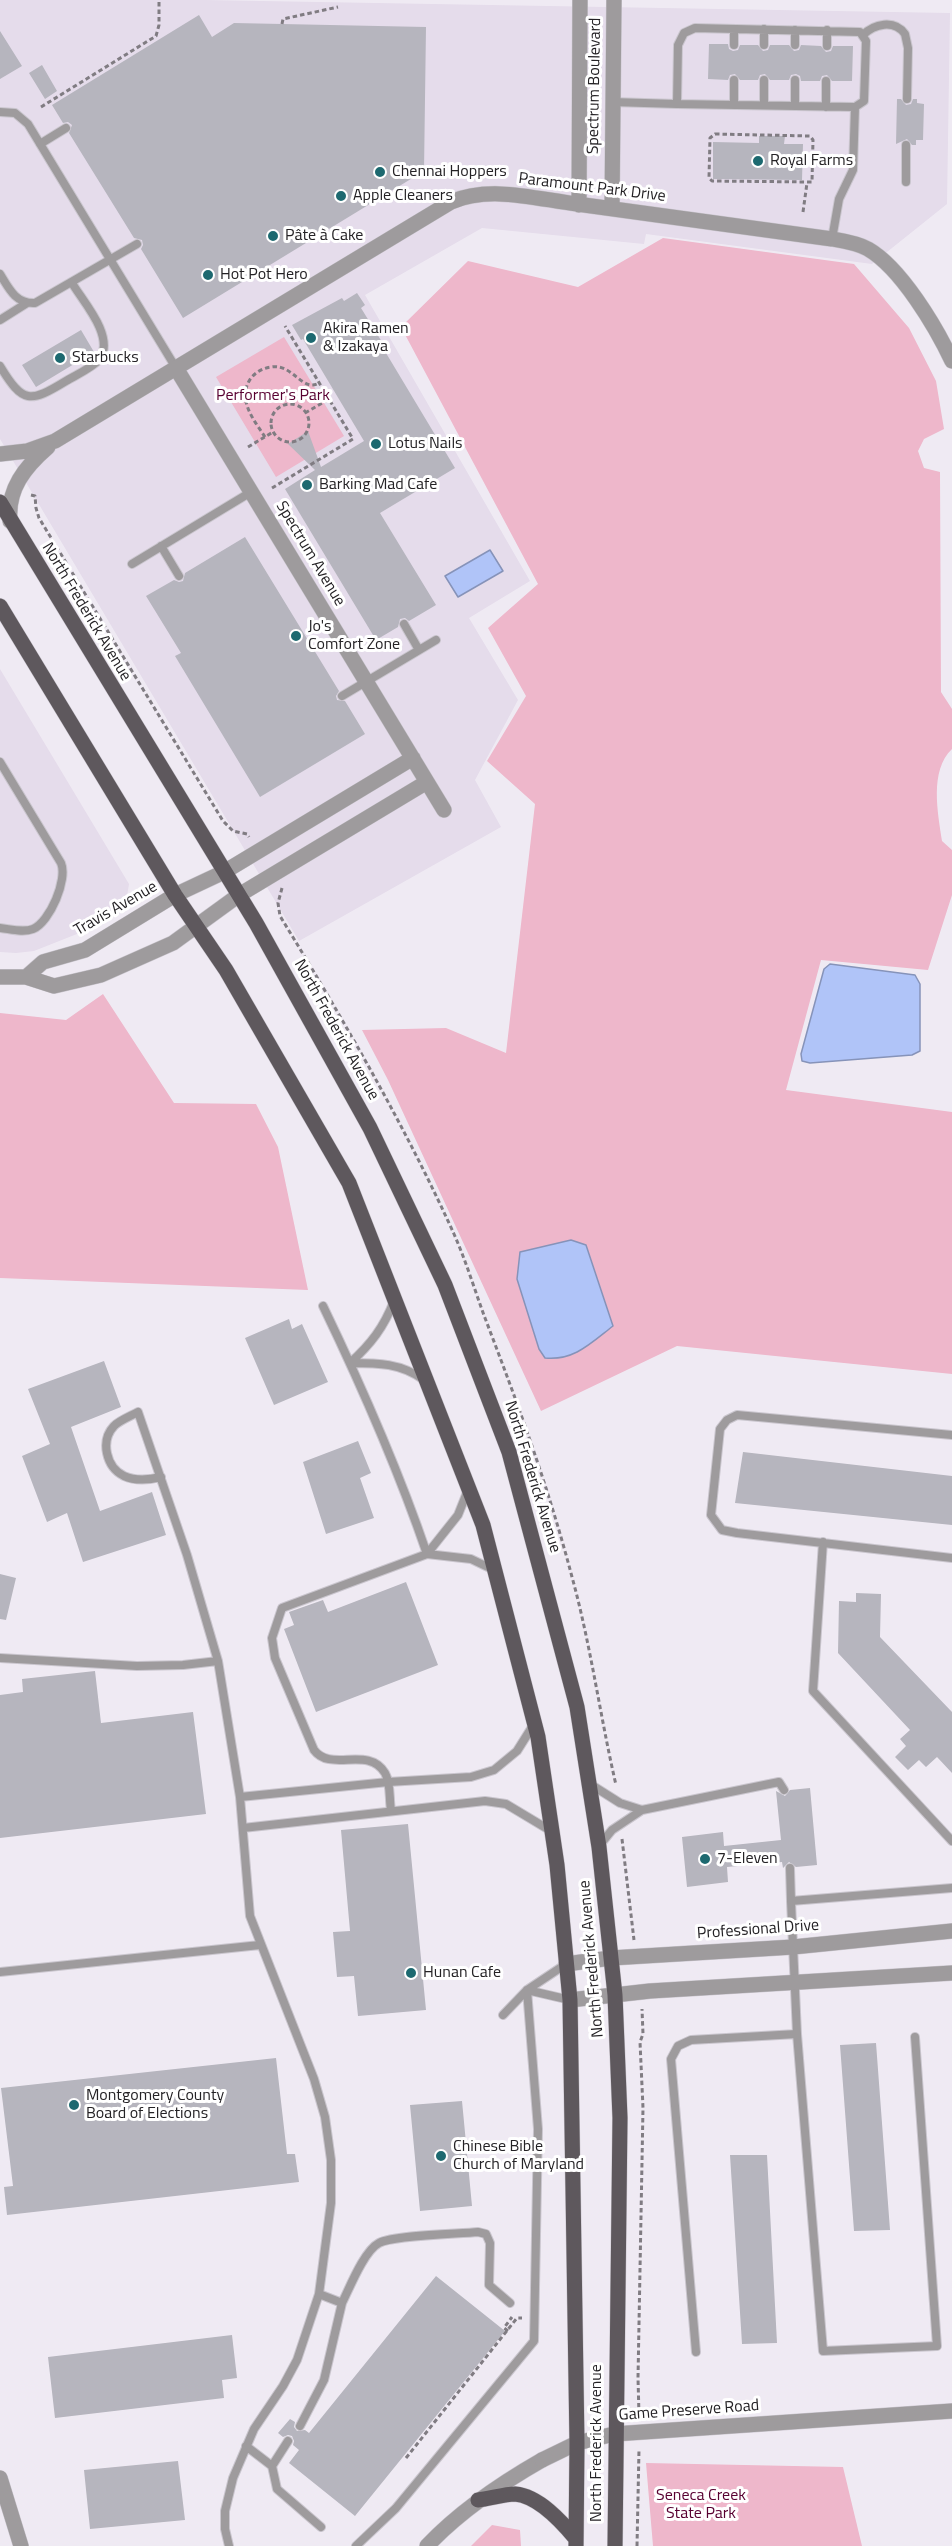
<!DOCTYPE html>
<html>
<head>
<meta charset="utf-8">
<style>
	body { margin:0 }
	canvas { display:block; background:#efeaf3 }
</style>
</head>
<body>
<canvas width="952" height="2546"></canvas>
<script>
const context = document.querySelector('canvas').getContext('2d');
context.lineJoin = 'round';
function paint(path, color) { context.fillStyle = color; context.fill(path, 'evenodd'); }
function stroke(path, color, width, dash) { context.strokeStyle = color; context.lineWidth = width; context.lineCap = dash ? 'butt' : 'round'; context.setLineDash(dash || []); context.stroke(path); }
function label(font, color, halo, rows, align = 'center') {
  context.font = font + ' "Titillium Web",sans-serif'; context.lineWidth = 6; context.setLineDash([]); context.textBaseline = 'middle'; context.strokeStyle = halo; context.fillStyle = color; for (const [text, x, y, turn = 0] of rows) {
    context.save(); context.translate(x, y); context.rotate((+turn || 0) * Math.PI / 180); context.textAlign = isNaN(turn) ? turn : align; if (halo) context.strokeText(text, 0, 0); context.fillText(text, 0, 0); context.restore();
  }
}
const built = new Path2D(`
	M 0,0 L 204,0 L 950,13 L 947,204 L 872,264 L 646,234 L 644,244 L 482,228 L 365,295 L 530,581 L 469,618 L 518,700 L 475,780 L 501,827 L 299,941 L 0,439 Z
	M 0,669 L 129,884 L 127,896 L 120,907 L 82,932 L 34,951 L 16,953 L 0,952 Z`);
const green = new Path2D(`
	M 663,238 L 854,264 L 909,328 L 936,381 L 944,429 L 924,439 L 918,451 L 924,468 L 940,472 L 941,692 L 952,709 L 952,749 C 929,771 938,813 942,841 L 952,850 L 952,895 L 928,970 L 821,960 L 786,1090 L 952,1112 L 952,1374 L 677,1346 L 541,1411 L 388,1080 L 362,1030 L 446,1028 L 506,1053 L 535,804 L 487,761 L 526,696 L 488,628 L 538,584 L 401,327 L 468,261 L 578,287 Z
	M 284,337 L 344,436 L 276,477 L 216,377 Z
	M 103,994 L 174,1103 L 256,1104 L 278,1147 L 308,1290 L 0,1278 L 0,1013 L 66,1020 Z
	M 646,2463 L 843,2467 L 862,2546 L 653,2546 Z
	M 492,2525 L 520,2530 L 521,2546 L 471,2546 Z`);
const water = new Path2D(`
	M 490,550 L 503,571 L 458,597 L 445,576 Z
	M 830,964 L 915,975 L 920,984 L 920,1051 L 912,1055 L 810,1063 L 802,1061 L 801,1054 L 824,969 Z
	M 571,1240 L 586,1245 L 613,1326 C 591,1343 574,1361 545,1358 L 539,1349 L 517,1279 L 520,1252 Z`);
const building = new Path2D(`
	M 199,15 L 212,37 L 234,23 L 426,27 L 424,171 L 183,318 L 141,249 L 143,245 L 142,240 L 134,238 L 69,133 L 72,125 L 68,122 L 63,123 L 52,105 Z
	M 0,31 L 22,66 L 0,79 Z
	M 709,44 L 728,44 L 729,49 L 733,51 L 738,50 L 740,45 L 758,45 L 763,51 L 768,50 L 770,45 L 789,45 L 794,51 L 799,50 L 801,45 L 821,46 L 826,52 L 831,51 L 833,46 L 853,46 L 852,81 L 832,81 L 827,75 L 822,76 L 820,81 L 801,81 L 800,76 L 796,74 L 791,75 L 789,80 L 770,80 L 765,74 L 760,75 L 758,80 L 740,80 L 735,74 L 730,75 L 728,80 L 708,79 Z
	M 42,65 L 57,91 L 45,99 L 29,73 Z
	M 897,99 L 901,99 L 906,105 L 911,104 L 913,99 L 917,99 L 917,103 L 924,104 L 923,140 L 916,140 L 916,145 L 912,145 L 907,139 L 896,144 Z
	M 759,136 L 785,136 L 784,144 L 803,144 L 802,180 L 713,179 L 713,142 L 759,143 Z
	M 357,293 L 365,305 L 361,308 L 382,342 L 380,343 L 455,468 L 380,513 L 436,605 L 409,621 L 405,618 L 400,619 L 398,627 L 376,640 L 285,489 L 315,470 L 288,444 L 308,431 L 321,467 L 364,441 L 303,339 L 301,340 L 292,325 L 342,298 L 344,301 Z
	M 81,330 L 94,352 L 36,387 L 22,365 Z
	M 245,537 L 339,691 L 336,696 L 337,700 L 345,701 L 365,734 L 260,797 L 175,656 L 181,653 L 146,596 L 174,580 L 179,582 L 183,581 L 185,573 Z
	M 289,1319 L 292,1329 L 302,1324 L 328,1382 L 274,1405 L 245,1338 Z
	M 104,1361 L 121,1407 L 71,1427 L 100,1511 L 152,1492 L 166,1535 L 83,1562 L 67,1513 L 47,1522 L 22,1456 L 50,1444 L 28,1389 Z
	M 358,1441 L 371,1473 L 360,1478 L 374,1518 L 326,1534 L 303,1462 Z
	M 743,1452 L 952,1476 L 952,1525 L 735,1503 Z
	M 0,1574 L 16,1578 L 6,1620 L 0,1619 Z
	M 406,1582 L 438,1665 L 316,1712 L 284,1629 L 294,1625 L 289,1612 L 323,1600 L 328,1612 Z
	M 856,1593 L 881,1594 L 880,1637 L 952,1712 L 952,1773 L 937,1757 L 926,1767 L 919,1760 L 908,1770 L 895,1757 L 906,1746 L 900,1739 L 910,1730 L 838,1653 L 839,1601 L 856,1602 Z
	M 95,1671 L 101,1723 L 193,1712 L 206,1814 L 0,1838 L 0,1695 L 23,1692 L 22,1679 Z
	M 810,1788 L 817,1865 L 796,1867 L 789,1862 L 783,1868 L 782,1862 L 727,1867 L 728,1882 L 687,1887 L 682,1837 L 723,1832 L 724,1846 L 781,1840 L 776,1791 L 785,1796 L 790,1790 Z
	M 408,1824 L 426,2010 L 358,2016 L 354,1976 L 337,1977 L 333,1932 L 350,1931 L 341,1830 Z
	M 876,2043 L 890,2230 L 854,2231 L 840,2045 Z
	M 276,2058 L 287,2154 L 295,2154 L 299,2182 L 7,2215 L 4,2187 L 13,2186 L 1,2088 Z
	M 462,2101 L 472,2206 L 420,2211 L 410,2105 Z
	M 730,2155 L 767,2155 L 777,2343 L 742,2344 Z
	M 436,2276 L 505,2331 L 355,2516 L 289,2463 L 299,2450 L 293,2445 L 294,2441 L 292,2436 L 288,2435 L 283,2437 L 278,2433 L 290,2419 L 295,2422 L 294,2427 L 297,2431 L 305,2430 L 309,2433 Z
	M 232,2335 L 237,2378 L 222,2380 L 224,2398 L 55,2418 L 48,2357 Z
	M 178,2461 L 185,2520 L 90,2529 L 84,2470 Z`);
const path = new Path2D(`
	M 282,24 L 283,19 L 338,7
	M 41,107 L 156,36 L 159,25 L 159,0
	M 715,134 L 810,136 L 813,140 L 812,182 L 712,181 L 709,178 L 710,138 Z
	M 803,212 L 807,183
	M271 423a19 19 0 1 1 38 0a19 19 0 1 1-38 0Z
	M 305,413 L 329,399
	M 265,437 C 254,420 236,399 251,378 C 256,372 263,368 271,367 C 293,363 302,393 319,383
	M 248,447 L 273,432
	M 272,488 L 353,439 L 285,326
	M 31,495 L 35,496 L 36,508 L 39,518 L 223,821 L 233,831 L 247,834 L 249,837
	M 282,888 L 278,903 L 280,916 C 343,1019 404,1124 454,1234 C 466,1261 475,1291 485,1318 C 518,1404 549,1489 572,1577 C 591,1646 600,1716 616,1785
	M 622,1839 L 634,1940
	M 508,2331 L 504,2328 L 512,2317
	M 639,2415 L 638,2378 L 643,2108 L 640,2042 L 643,2034 L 642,2009
	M 406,2458 L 517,2318 L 522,2318
	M 637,2546 L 639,2449`);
const service = new Path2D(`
	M 695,28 L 860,32 L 866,41 L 864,101 L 855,107 L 677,104 L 678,45 L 684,33 Z
	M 863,35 C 874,24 894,19 905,34 L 908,48 L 907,99
	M 734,45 L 734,29
	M 764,45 L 764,29
	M 795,45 L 795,30
	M 827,46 L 827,30
	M 612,102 L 677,104
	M 734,105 L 734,80
	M 764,105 L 764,80
	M 795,106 L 795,80
	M 826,107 L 826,81
	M 0,112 L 15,113 L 28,124 L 176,368
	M 40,144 L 66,128
	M 906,182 L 906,145
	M 832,239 L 839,199 L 853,170 L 855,107
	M 0,274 C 9,289 16,304 35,303 L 137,244
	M 0,320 L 27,303
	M 0,366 C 23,404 30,403 66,381 C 78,374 92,368 101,358 C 113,334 84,303 72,283
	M 161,546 L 179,576
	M 132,564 L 251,492
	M 404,624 L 419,650
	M 342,696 L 436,640
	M 0,762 L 61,863 C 68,879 50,922 33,929 C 23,933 10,929 0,928
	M 323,1306 C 362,1387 398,1469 427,1554 L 282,1608 L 272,1638 L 275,1658 L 314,1750 C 331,1773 368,1745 385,1773 C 391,1783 389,1799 391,1810
	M 350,1363 C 378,1363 401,1363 424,1380
	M 350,1363 C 371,1344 384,1327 394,1301
	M 952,1435 L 737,1415 L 727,1420 L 720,1429 L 711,1515 L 722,1530 L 737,1533 L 952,1558
	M 161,1477 C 149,1480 135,1481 124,1476 C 106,1467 100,1441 114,1426 C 120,1420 131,1416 138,1412 L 187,1555 L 218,1661 L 240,1797 L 250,1916 L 314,2079 L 325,2117 L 331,2160 L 331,2203 L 319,2294 L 297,2360 L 283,2386 L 254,2429 L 233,2478 L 225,2511 L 225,2529 L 229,2546
	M 823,1542 L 813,1691 L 952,1841
	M 427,1554 L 458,1515 L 468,1490
	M 427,1554 L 471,1559 L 494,1570
	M 0,1658 L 137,1666 L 183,1665 L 218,1661
	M 590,1784 L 620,1803 L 642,1810
	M 240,1797 L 388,1782 L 471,1777 L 494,1770 L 517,1751 L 534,1724
	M 243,1828 L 485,1801 L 506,1804 L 551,1831
	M 599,1846 L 612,1830 L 642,1810 L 779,1782 L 784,1790
	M 790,1868 L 791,1901
	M 0,1972 L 260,1945
	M 503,2015 L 527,1990 L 566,1964
	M 915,2037 L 937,2346 L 823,2351 L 797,2034 L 791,1901 L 952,1888
	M 342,2303 C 350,2287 364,2251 379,2243 C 394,2235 458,2234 478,2232 L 486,2234 L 490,2243 L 489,2285 L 510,2303
	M 696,2352 L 671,2059 L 678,2046 L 691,2040 L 797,2034
	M 300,2426 L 324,2380 L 342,2303 L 319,2294
	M 246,2446 L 272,2466 L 277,2489 L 321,2527
	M 272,2466 L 288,2441
	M 356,2546 L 396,2508 L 534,2341 L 538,2129 L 527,1990 L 570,2000`);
const minor = new Path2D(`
	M 579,205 L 580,0
	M 612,208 L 614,0
	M 176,368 L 444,810
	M 0,454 L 27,451 L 55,441 L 451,202 C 490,185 536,199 577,204 C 662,215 747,227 832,239 C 844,241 857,243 868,249 C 901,268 936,327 952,361
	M 10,521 C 7,489 25,467 48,447
	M 224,872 L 413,758
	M 239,895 L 427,782
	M 566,1964 L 611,1958 L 793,1947 L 952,1931
	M 570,2000 L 650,1991 L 952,1973
	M 0,2478 L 21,2546
	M 427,2546 C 460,2511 500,2484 542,2460`);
const tertiary = new Path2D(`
	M 0,977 L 26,977 L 54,986 L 101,975 L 173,943 L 239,895
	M 26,977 L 43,962 L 85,950 L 175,895 L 224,872
	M 542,2460 L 577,2443 L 614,2434 L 952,2411`);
const primary = new Path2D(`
	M 0,502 L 256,923 L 370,1128 L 445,1285 L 509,1452 L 577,1707 L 599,1847 L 615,1995 L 620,2118 L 615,2546
	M 0,606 L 175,895 L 226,970 L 349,1183 L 483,1525 L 538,1737 L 557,1865 L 570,2000 L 577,2443 L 576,2546
	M 478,2500 C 489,2499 504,2494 515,2494 C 539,2496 562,2522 576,2539`);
const markers = [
	[758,161,6,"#1d6970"],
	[380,172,6,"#1d6970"],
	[341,196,6,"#1d6970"],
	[273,236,6,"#1d6970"],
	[208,275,6,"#1d6970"],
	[311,338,6,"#1d6970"],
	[60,358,6,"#1d6970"],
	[376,444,6,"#1d6970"],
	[307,485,6,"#1d6970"],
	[296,636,6,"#1d6970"],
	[705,1859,6,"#1d6970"],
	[411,1973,6,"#1d6970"],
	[74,2105,6,"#1d6970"],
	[441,2156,6,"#1d6970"]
];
const streetNames = [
	["Spectrum Boulevard",595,86,-89],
	["Paramount Park Drive",592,188,7],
	["Spectrum Avenue",310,554,59],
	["North Frederick Avenue",86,612,59],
	["Travis Avenue",116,909,-30],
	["North Frederick Avenue",336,1030,61],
	["North Frederick Avenue",532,1477,73],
	["Professional Drive",758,1930,-4],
	["North Frederick Avenue",592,1959,-95],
	["Game Preserve Road",689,2411,-4],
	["North Frederick Avenue",597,2443,-90]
];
const poiNames = [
	["Royal Farms",770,161],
	["Chennai Hoppers",392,172],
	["Apple Cleaners",353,196],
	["Pâte à Cake",285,236],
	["Hot Pot Hero",220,275],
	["Akira Ramen",323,329],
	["& Izakaya",323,347],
	["Starbucks",72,358],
	["Lotus Nails",388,444],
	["Barking Mad Cafe",319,485],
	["Jo's",308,627],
	["Comfort Zone",308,645],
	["7-Eleven",717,1859],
	["Hunan Cafe",423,1973],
	["Montgomery County",86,2096],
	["Board of Elections",86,2114],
	["Chinese Bible",453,2147],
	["Church of Maryland",453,2165]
];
const parkNames = [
	["Performer's Park",273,396],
	["Seneca Creek",701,2496],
	["State Park",701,2514]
];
paint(built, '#e5dceb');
paint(green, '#eeb7cb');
paint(water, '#b0c4f8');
stroke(water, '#8693b9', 1.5);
paint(building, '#b6b5be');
stroke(service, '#cac6ce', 10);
stroke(minor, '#cac6ce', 16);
stroke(tertiary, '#cac6ce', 16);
stroke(primary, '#cac6ce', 16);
stroke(path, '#807c82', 3, [4.5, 3]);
stroke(service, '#9e9b9d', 8);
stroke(minor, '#9e9b9d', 15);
stroke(tertiary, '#9e9b9d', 15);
stroke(primary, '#5e585d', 15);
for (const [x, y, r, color] of markers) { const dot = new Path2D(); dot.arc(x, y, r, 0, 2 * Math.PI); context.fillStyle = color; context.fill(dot); stroke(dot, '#fff', 2); }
label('16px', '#242225', '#fff', streetNames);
label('16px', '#242225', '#fff', poiNames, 'left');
label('16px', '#580031', '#fff', parkNames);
</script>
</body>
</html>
